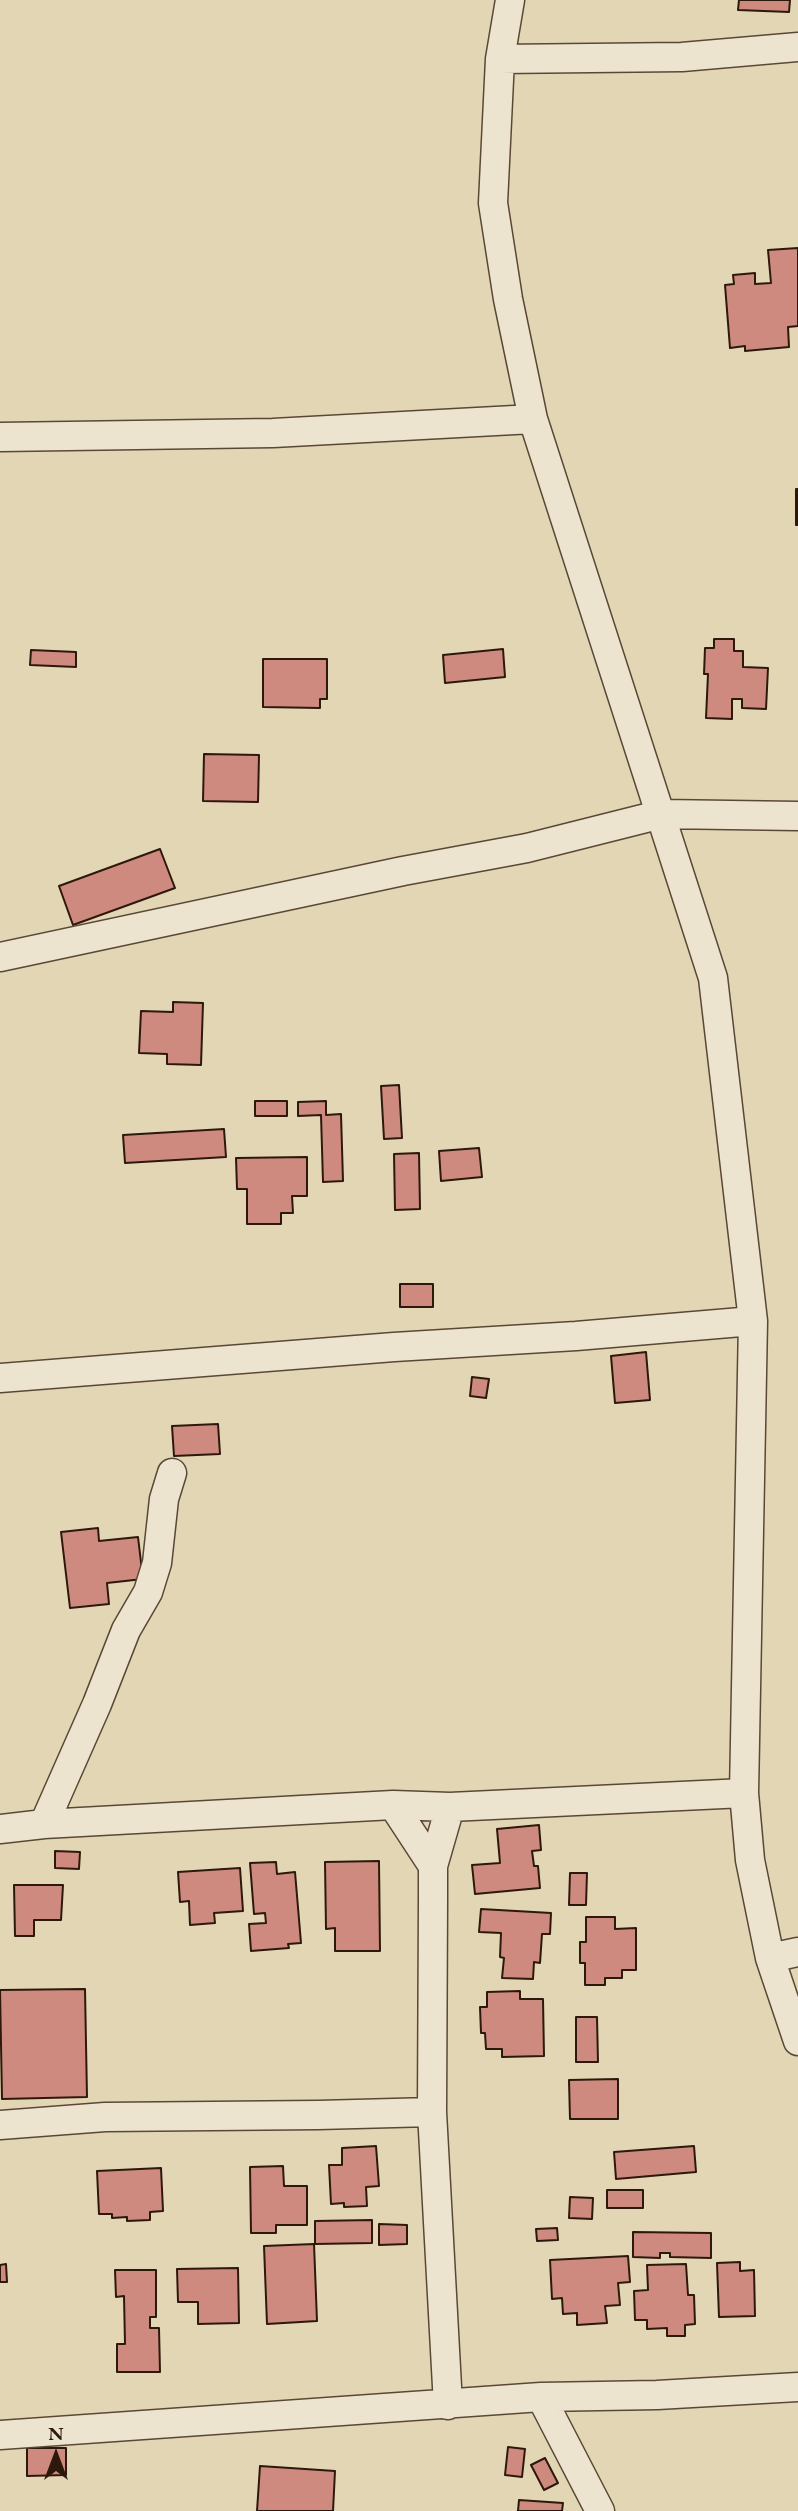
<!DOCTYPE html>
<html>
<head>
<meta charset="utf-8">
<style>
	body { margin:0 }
	#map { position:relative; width:798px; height:2511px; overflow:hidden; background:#e3d6b5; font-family:"EB Garamond",serif }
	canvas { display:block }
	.north { position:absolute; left:21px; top:2420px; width:70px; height:70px; -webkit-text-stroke:5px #ede4cf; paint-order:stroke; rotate:0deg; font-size:19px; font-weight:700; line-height:28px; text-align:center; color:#2d190b }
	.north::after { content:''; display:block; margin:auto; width:24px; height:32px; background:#2d190b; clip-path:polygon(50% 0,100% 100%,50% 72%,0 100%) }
</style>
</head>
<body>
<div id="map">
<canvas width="798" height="2511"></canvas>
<div class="north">N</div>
</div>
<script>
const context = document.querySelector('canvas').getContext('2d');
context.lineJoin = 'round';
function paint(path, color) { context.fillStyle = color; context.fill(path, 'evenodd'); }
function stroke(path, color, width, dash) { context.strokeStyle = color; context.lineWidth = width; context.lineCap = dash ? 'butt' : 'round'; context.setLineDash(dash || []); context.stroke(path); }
const building = new Path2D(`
	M 739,0 L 790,0 L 789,12 L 738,10 Z
	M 798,248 L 798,326 L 788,327 L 789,347 L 745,351 L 745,346 L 730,348 L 725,285 L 734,284 L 733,275 L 755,273 L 755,284 L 771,283 L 768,250 Z
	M 796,489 L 798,489 L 798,525 L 796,525 Z
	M 714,639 L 734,639 L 734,651 L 743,651 L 743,667 L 768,668 L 766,709 L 742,708 L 742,699 L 732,699 L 732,719 L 706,718 L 708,674 L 704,674 L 705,648 L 714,648 Z
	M 503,649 L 505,677 L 445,683 L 443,655 Z
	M 31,650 L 76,652 L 76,667 L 30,665 Z
	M 263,659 L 327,659 L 327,699 L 320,699 L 320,708 L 263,707 Z
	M 204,754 L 259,755 L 258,802 L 203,801 Z
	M 160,849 L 175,888 L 73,925 L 59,886 Z
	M 173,1002 L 203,1003 L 201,1065 L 167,1064 L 167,1054 L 139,1053 L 141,1011 L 173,1012 Z
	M 399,1085 L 402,1138 L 384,1139 L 381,1086 Z
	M 255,1101 L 287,1101 L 287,1116 L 255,1116 Z
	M 326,1101 L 326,1115 L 341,1114 L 343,1181 L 323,1182 L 321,1115 L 298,1116 L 298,1102 Z
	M 224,1129 L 226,1157 L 125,1163 L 123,1135 Z
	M 479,1148 L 482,1177 L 441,1181 L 439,1151 Z
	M 419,1153 L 420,1209 L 395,1210 L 394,1154 Z
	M 307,1157 L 307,1196 L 292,1196 L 293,1213 L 281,1213 L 281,1224 L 247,1224 L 247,1189 L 237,1189 L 236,1158 Z
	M 400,1284 L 433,1284 L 433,1307 L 400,1307 Z
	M 646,1352 L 650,1400 L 615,1403 L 611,1356 Z
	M 472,1377 L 489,1379 L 486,1398 L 470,1396 Z
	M 218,1424 L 220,1454 L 174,1456 L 172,1426 Z
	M 98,1528 L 99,1541 L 138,1537 L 143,1579 L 107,1583 L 109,1604 L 70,1608 L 61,1532 Z
	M 539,1825 L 541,1850 L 532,1851 L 534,1866 L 538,1866 L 540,1888 L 475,1894 L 472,1865 L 500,1863 L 497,1829 Z
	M 55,1851 L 80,1852 L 79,1869 L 55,1868 Z
	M 379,1861 L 380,1951 L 335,1951 L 335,1928 L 326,1929 L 325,1862 Z
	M 276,1862 L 277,1874 L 295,1872 L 301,1943 L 288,1944 L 289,1948 L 251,1951 L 249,1924 L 266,1923 L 265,1913 L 254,1914 L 250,1863 Z
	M 240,1868 L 243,1911 L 214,1913 L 215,1923 L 190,1925 L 189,1901 L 180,1902 L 178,1872 Z
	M 570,1873 L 587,1873 L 586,1905 L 569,1905 Z
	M 14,1885 L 63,1885 L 61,1920 L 34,1920 L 34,1936 L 15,1936 Z
	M 481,1909 L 551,1913 L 550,1934 L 542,1934 L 540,1963 L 534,1962 L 533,1979 L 502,1978 L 504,1958 L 500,1957 L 501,1933 L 479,1932 Z
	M 586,1917 L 615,1917 L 615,1929 L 636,1928 L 636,1970 L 622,1970 L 622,1978 L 605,1978 L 605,1985 L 585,1985 L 585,1963 L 580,1963 L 580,1942 L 586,1942 Z
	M 85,1989 L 87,2097 L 2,2099 L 0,1990 Z
	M 520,1991 L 520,1999 L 543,1999 L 544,2056 L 502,2057 L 502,2049 L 486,2049 L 485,2033 L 481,2033 L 480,2007 L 487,2007 L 487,1992 Z
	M 576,2017 L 597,2017 L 598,2062 L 576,2062 Z
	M 618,2079 L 618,2119 L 570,2119 L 569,2080 Z
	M 376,2146 L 379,2186 L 366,2187 L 367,2206 L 344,2207 L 344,2203 L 331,2204 L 329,2165 L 342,2165 L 342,2148 Z
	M 694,2146 L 696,2172 L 616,2179 L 614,2152 Z
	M 283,2166 L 284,2186 L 307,2186 L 307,2225 L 276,2225 L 276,2233 L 251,2233 L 250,2167 Z
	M 161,2168 L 163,2211 L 150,2212 L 150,2220 L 127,2221 L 127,2217 L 112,2218 L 112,2214 L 99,2214 L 97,2171 Z
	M 607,2190 L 643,2190 L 643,2208 L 607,2208 Z
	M 570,2197 L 593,2198 L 592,2219 L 569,2218 Z
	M 372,2220 L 372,2243 L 315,2244 L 315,2221 Z
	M 379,2224 L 407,2225 L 407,2244 L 379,2245 Z
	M 557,2228 L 558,2240 L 537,2241 L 536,2229 Z
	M 633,2232 L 711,2233 L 711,2258 L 670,2257 L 670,2253 L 660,2253 L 660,2258 L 633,2257 Z
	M 314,2244 L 317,2321 L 267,2324 L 264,2246 Z
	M 628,2256 L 630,2282 L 618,2283 L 620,2305 L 605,2306 L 607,2323 L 577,2325 L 577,2313 L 563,2314 L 562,2298 L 552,2299 L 550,2260 Z
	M 740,2262 L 740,2271 L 754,2270 L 755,2316 L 719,2317 L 717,2263 Z
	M 6,2264 L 7,2282 L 0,2282 L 0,2265 Z
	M 686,2264 L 688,2295 L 694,2295 L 695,2324 L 685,2325 L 685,2336 L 667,2336 L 667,2328 L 647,2329 L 647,2320 L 635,2320 L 634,2291 L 648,2290 L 647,2265 Z
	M 238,2268 L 239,2323 L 198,2324 L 198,2302 L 178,2302 L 177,2269 Z
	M 115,2270 L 156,2270 L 156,2317 L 150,2317 L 150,2328 L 159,2328 L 160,2372 L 117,2372 L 117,2344 L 125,2344 L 124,2296 L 116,2297 Z
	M 508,2447 L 525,2449 L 522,2477 L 505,2475 Z
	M 27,2448 L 66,2448 L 66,2475 L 27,2476 Z
	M 545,2458 L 558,2483 L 544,2490 L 531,2465 Z
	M 260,2466 L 335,2471 L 333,2511 L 257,2511 Z
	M 519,2500 L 563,2503 L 562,2511 L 518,2511 Z`);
const minor = new Path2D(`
	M 510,0 L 500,59 L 493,203 L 508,299 L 533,419 L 713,978 L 753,1321 L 744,1793 L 750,1860 L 770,1958 L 798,2041
	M 500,59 L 682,57 L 798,47
	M 0,437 L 273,433 L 533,419
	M 0,957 L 403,871 L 527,848 L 662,814 L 798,816
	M 0,1378 L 394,1347 L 576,1336 L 753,1321
	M 393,1805 L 433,1866
	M 44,1824 L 97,1704 L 126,1630 L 148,1592 L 157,1563 L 164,1499 L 172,1473
	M 0,1829 L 44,1824 L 393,1805 L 450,1807 L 744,1793
	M 770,1958 L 798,1952
	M 0,2125 L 105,2117 L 318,2115 L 432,2112
	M 541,2397 L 600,2511
	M 448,2405 L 432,2112 L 433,1901 L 433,1866 L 450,1807
	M 0,2435 L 541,2397 L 657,2395 L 798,2387`);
paint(building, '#cf8a80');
stroke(building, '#2d190b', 2);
stroke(minor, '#5a4836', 31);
stroke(minor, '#ede4cf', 28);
</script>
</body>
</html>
